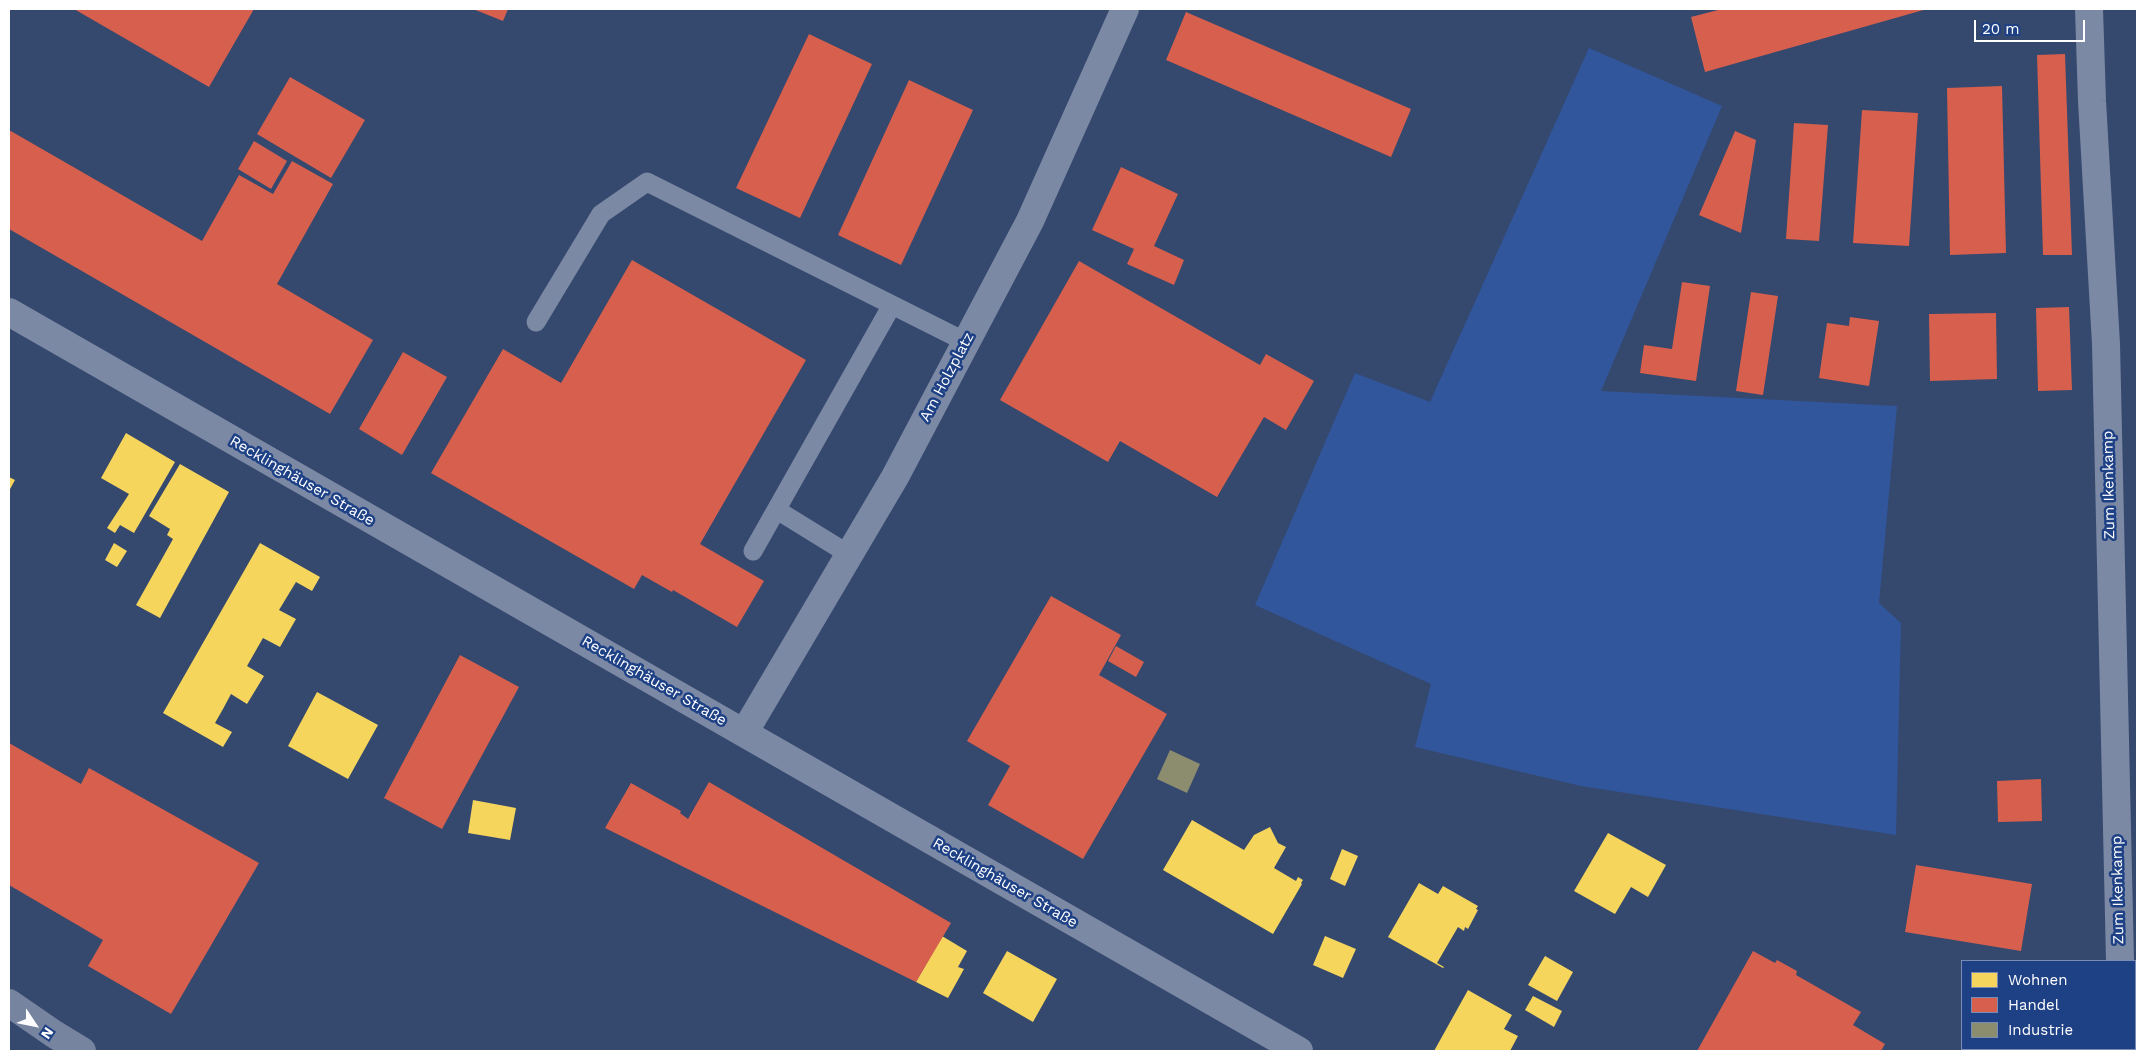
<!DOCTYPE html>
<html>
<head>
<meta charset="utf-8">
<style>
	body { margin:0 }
	#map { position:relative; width:2146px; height:1060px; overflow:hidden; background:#35486e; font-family:"Work Sans",sans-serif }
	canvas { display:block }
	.frame { position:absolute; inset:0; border:10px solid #fff; pointer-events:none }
	.legend { position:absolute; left:1961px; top:960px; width:175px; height:90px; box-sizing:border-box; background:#1e4085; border:1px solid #788cb6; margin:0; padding:6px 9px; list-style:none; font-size:15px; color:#fff }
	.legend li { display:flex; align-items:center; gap:10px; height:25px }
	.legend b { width:25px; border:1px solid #788cb6 }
	.north { position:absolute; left:10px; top:1000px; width:50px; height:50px; -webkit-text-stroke:4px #1e4085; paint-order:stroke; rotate:124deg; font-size:14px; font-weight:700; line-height:20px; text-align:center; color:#fff }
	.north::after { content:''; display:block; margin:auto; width:18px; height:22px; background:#fff; clip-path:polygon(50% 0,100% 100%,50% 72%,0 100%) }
	.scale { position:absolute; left:1974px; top:20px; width:111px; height:22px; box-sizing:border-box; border:2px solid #fff; border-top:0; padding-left:6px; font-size:15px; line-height:18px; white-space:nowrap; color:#fff; -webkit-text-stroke:4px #1e4085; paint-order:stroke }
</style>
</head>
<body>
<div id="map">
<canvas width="2146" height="1060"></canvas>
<div class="frame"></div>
<ul class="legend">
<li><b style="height:14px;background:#f6d55c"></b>Wohnen</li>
<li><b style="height:14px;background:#d6604d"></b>Handel</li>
<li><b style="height:14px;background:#8c8c6e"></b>Industrie</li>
</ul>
<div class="north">N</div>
<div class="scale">20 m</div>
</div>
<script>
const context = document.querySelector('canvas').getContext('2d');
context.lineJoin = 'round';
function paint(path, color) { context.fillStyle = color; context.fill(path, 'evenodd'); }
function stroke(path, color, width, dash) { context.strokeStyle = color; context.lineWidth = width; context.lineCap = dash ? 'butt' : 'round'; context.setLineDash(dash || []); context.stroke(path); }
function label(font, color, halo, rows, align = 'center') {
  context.font = font + ' "Work Sans",sans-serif'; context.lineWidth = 5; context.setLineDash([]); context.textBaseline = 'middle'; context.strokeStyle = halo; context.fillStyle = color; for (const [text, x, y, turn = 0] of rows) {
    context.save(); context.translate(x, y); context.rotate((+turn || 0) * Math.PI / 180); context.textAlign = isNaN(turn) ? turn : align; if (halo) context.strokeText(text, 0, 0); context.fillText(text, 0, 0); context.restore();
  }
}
const green = new Path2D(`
	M 1589,48 L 1722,106 L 1601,391 L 1897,406 L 1879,603 L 1901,623 L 1896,835 L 1581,786 L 1415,747 L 1431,684 L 1255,605 L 1355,373 L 1430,402 Z`);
const homes = new Path2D(`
	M 126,433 L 175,462 L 134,533 L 120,525 L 115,533 L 107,528 L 129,494 L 101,478 Z
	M 180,464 L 229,492 L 160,618 L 136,605 L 173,539 L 167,535 L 170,529 L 149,516 Z
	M 9,477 L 15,480 L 9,491 Z
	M 114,543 L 127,551 L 117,567 L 105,560 Z
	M 260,543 L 320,577 L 312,591 L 296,582 L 279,610 L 296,619 L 280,647 L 263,638 L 247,666 L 264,676 L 247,704 L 231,694 L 223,709 L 215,723 L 232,732 L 223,747 L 163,713 Z
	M 317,692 L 378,725 L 348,779 L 288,746 Z
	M 473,800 L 516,808 L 510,840 L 468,833 Z
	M 1192,820 L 1244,850 L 1254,835 L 1270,827 L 1278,843 L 1286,847 L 1274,868 L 1296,881 L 1298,877 L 1303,880 L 1301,883 L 1302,884 L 1273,934 L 1163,870 Z
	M 1608,833 L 1666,865 L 1648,897 L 1631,887 L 1615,914 L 1574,891 Z
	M 1342,849 L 1358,856 L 1345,886 L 1330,879 Z
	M 1419,883 L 1438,894 L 1443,886 L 1478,906 L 1476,909 L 1478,910 L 1468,929 L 1465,927 L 1464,931 L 1458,927 L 1437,963 L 1444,967 L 1443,968 L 1388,937 Z
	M 942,936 L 967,951 L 958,967 L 964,969 L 948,998 L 916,982 Z
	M 1325,936 L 1356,949 L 1343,978 L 1313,965 Z
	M 1007,951 L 1057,979 L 1033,1022 L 983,993 Z
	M 1545,956 L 1573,972 L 1557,1001 L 1528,985 Z
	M 1468,990 L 1512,1015 L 1504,1029 L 1518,1036 L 1510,1051 L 1434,1051 Z
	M 1533,996 L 1562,1011 L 1554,1027 L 1525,1010 Z`);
const shops = new Path2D(`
	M 74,9 L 254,9 L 209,87 Z
	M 473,9 L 508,9 L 503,21 Z
	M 1722,9 L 1927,9 L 1705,72 L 1691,17 Z
	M 1186,12 L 1411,109 L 1391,157 L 1166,60 Z
	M 809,34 L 872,64 L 800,218 L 736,188 Z
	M 2065,54 L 2072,255 L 2043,255 L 2037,55 Z
	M 290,77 L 365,120 L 331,178 L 257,134 Z
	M 909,80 L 973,110 L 901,265 L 838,235 Z
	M 2002,86 L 2006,253 L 1950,255 L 1947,88 Z
	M 1862,110 L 1918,113 L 1909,246 L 1853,243 Z
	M 1794,123 L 1828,125 L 1819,241 L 1786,239 Z
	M 9,130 L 202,241 L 239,175 L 273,194 L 292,161 L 333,184 L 277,284 L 373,340 L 330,414 L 9,229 Z
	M 1735,131 L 1756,140 L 1741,233 L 1699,215 Z
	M 254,141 L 287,161 L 271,189 L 238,169 Z
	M 1121,167 L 1178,194 L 1154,246 L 1184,260 L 1174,285 L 1127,264 L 1134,249 L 1092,230 Z
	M 632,260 L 806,360 L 700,544 L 764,581 L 737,627 L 673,590 L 672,592 L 642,575 L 634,589 L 431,473 L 503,349 L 561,383 Z
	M 1079,261 L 1260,365 L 1266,354 L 1314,381 L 1286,430 L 1264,417 L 1217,497 L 1120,441 L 1108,462 L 1000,400 Z
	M 1682,282 L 1710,286 L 1696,381 L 1640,373 L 1644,345 L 1672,349 Z
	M 1751,292 L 1778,296 L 1763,395 L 1736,391 Z
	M 2069,307 L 2072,390 L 2038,391 L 2036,308 Z
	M 1996,313 L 1997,379 L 1930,381 L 1929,314 Z
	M 1850,317 L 1879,321 L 1869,386 L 1819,378 L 1827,323 L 1849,326 Z
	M 403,352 L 447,377 L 402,455 L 359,429 Z
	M 1051,596 L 1121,635 L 1099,675 L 1167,714 L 1083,859 L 988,805 L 1010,766 L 967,741 Z
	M 1116,646 L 1144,662 L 1136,677 L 1108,661 Z
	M 460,655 L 519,687 L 442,829 L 384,798 Z
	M 9,743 L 81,784 L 89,768 L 259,863 L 171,1014 L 88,966 L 103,940 L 9,885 Z
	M 2041,779 L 2042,821 L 1998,822 L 1997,781 Z
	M 709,782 L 951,923 L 916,982 L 605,828 L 631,783 L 681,811 L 680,813 L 688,819 Z
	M 1916,865 L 2032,884 L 2021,951 L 1905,932 Z
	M 1753,951 L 1775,963 L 1777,960 L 1797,971 L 1796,975 L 1861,1012 L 1853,1025 L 1885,1044 L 1881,1051 L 1697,1051 Z`);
const industry = new Path2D(`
	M 1170,750 L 1200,764 L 1187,793 L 1157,779 Z`);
const lane = new Path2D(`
	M 536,322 L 601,214 L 647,182 L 966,342
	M 777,510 L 850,555
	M 753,551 L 892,305`);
const street = new Path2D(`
	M 2089,9 L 2092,101 L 2106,344 L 2120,961
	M 9,312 L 1299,1051
	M 744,733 L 895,477 L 1030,221 L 1125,9
	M 2122,1049 L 2122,1051`);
const secondary = new Path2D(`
	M 9,1003 L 54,1034 L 82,1051`);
const streetNames = [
	["Am Holzplatz",947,377,-62],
	["Recklinghäuser Straße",302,481,30],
	["Zum Ikenkamp",2109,485,-91],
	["Recklinghäuser Straße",654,681,30],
	["Recklinghäuser Straße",1005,883,30],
	["Zum Ikenkamp",2118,890,-91]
];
paint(green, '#32569b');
paint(homes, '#f6d55c');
paint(shops, '#d6604d');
paint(industry, '#8c8c6e');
stroke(lane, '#7c89a4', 19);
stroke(street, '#7c89a4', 28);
stroke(secondary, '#77849f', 28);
label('15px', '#fff', '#1e4085', streetNames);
</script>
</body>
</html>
